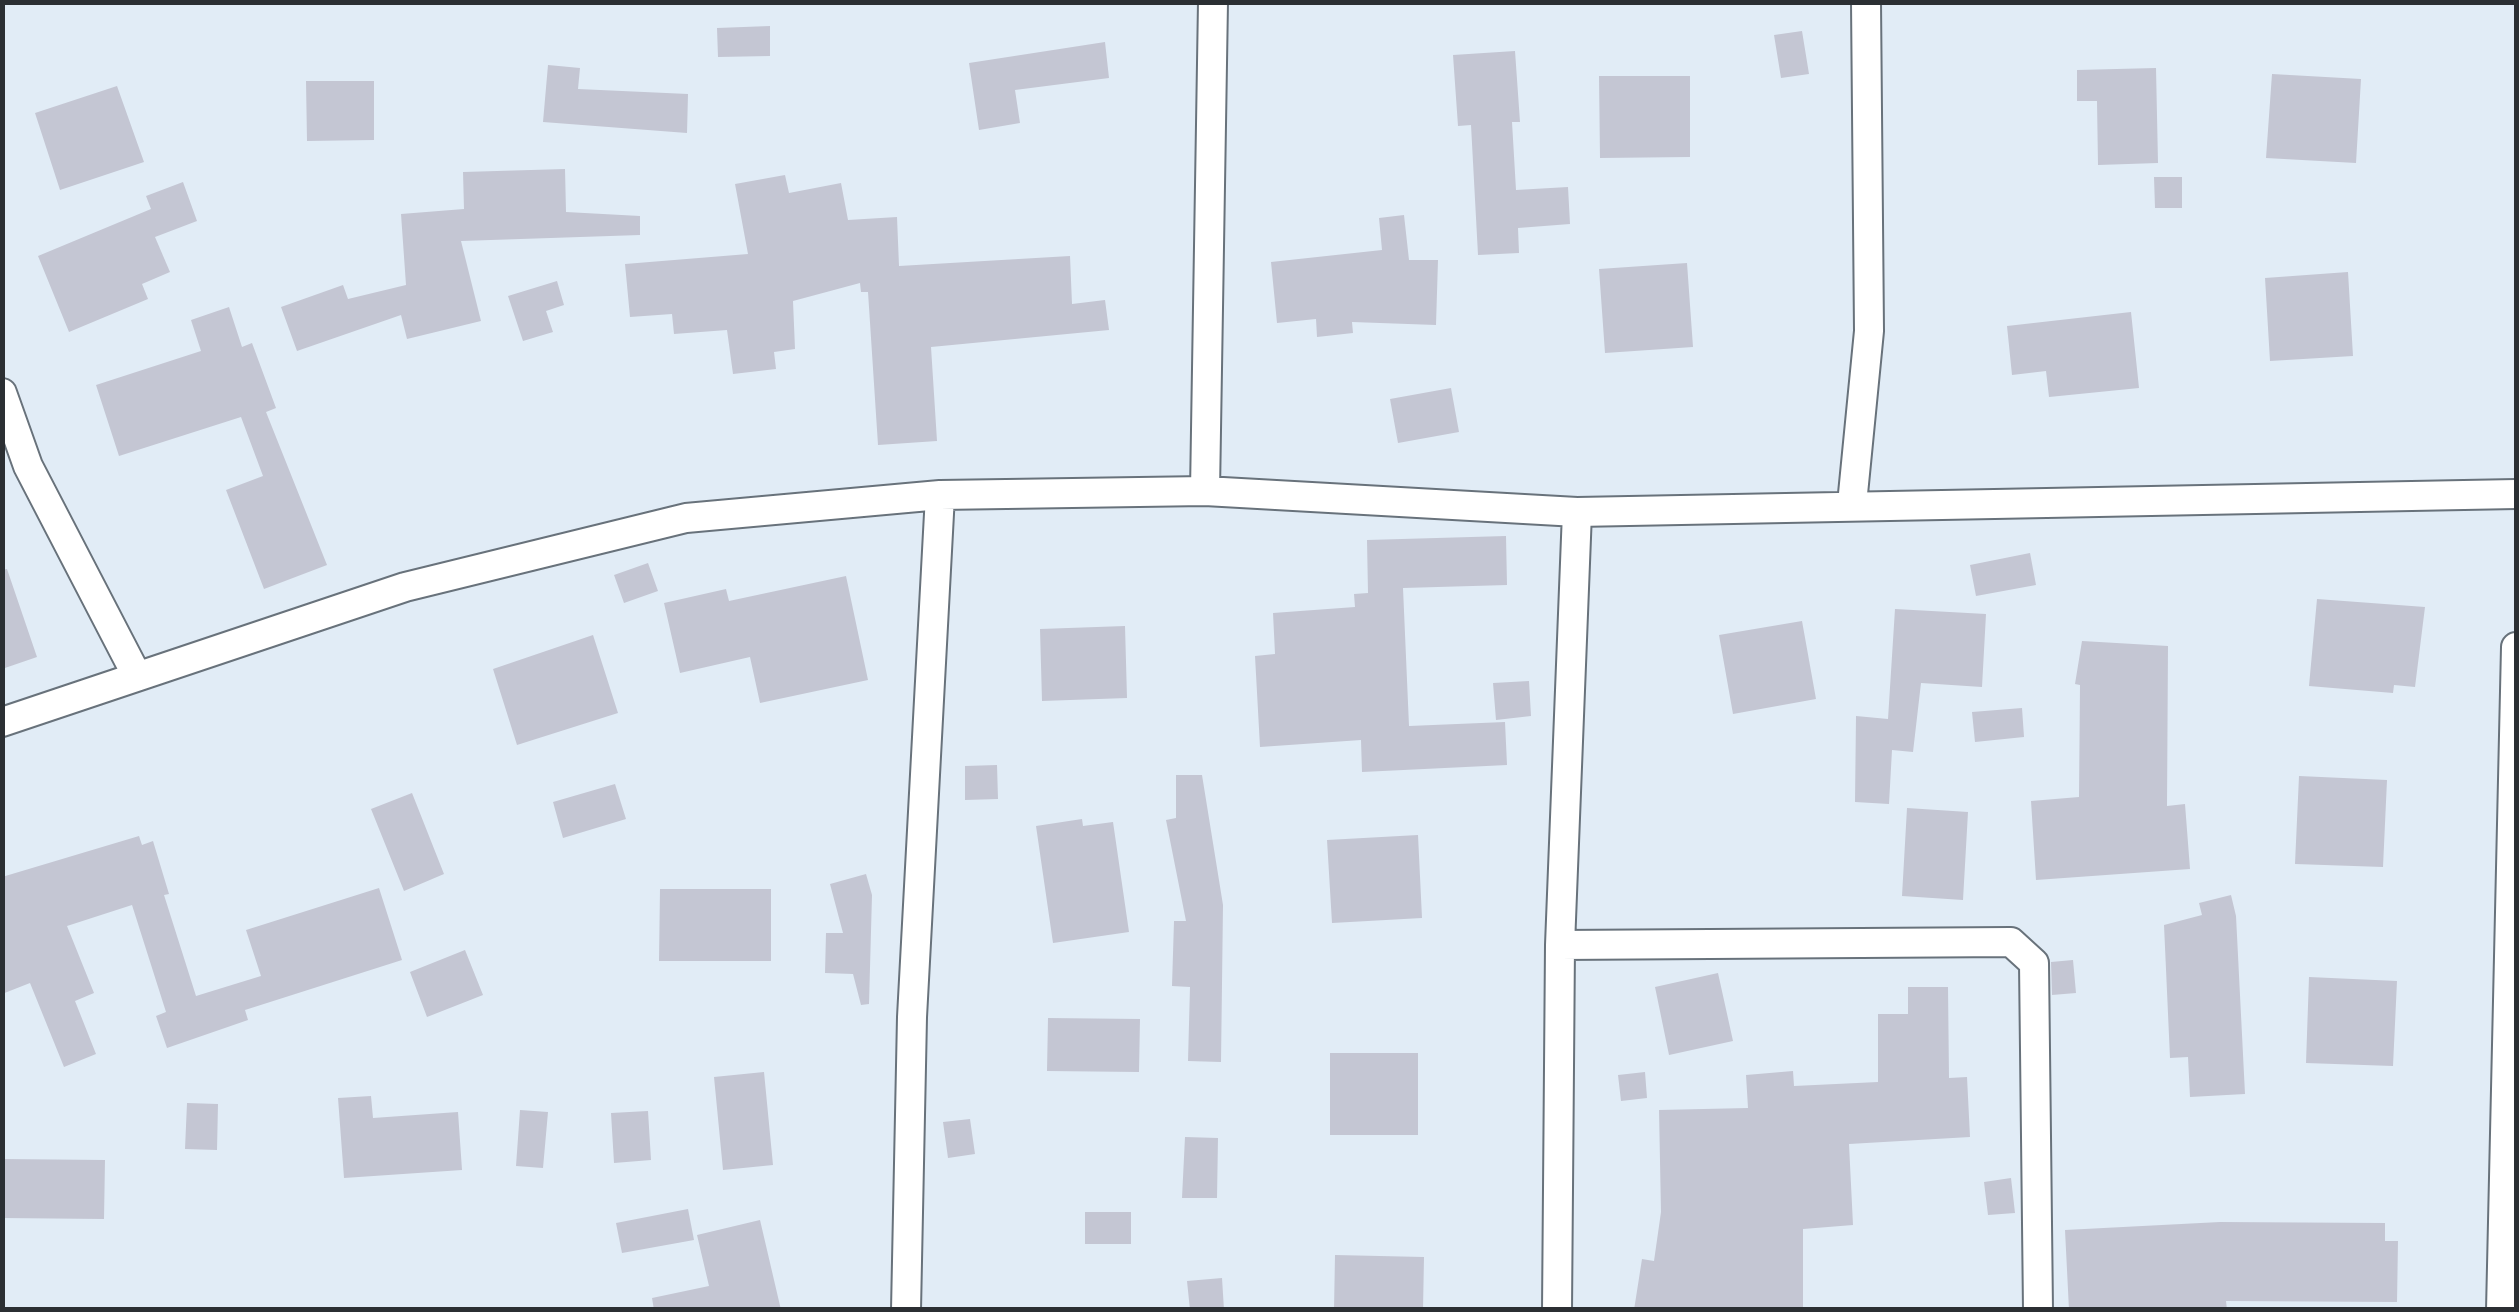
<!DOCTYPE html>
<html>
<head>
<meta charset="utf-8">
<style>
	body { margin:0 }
	#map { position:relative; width:2519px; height:1312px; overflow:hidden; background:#e1ecf6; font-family:"Varela Round",sans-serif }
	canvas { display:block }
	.frame { position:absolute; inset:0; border:5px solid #2b2f33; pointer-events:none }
</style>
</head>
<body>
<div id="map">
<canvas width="2519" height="1312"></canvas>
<div class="frame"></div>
</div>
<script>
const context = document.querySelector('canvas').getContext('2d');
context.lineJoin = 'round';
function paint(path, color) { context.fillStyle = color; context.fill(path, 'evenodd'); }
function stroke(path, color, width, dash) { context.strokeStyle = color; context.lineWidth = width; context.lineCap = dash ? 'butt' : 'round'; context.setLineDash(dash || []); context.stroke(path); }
const building = new Path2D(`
	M 770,26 L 770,56 L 718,57 L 717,28 Z
	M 1802,31 L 1809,74 L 1781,78 L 1774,35 Z
	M 1105,42 L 1109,78 L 1015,90 L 1020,123 L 979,130 L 969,63 Z
	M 1515,51 L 1520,122 L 1512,122 L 1516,190 L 1568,187 L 1570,224 L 1518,228 L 1519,253 L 1478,255 L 1471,125 L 1458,126 L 1453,55 Z
	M 548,65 L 580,68 L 578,89 L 688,94 L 687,133 L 543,122 Z
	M 2156,68 L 2158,163 L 2098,165 L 2097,101 L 2077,101 L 2077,70 Z
	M 2272,74 L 2361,79 L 2356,163 L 2266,158 Z
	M 1599,76 L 1690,76 L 1690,157 L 1600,158 Z
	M 306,81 L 374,81 L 374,140 L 307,141 Z
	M 117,86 L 144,162 L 60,190 L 35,113 Z
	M 565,169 L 566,212 L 640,216 L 640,235 L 461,241 L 481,321 L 407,339 L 401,315 L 297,351 L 281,307 L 343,285 L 348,299 L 406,285 L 401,214 L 464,209 L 463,172 Z
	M 785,175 L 789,193 L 841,183 L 848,220 L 897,217 L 899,266 L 1070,256 L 1072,304 L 1105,300 L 1109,330 L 931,347 L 937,441 L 878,445 L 868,292 L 861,292 L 860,283 L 793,301 L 795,349 L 774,352 L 776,369 L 733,374 L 727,330 L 674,334 L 672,314 L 630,317 L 625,264 L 748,254 L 735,184 Z
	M 2154,177 L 2182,177 L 2182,208 L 2155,208 Z
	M 183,182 L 197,221 L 155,237 L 170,272 L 142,284 L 148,299 L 69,332 L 38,256 L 151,209 L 146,196 Z
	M 1404,215 L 1409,260 L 1438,260 L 1436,325 L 1352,322 L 1353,333 L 1317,337 L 1316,319 L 1277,323 L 1271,262 L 1382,250 L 1379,218 Z
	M 1687,263 L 1693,347 L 1605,353 L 1599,269 Z
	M 2348,272 L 2353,356 L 2270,361 L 2265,278 Z
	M 557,281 L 564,305 L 546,311 L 553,332 L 523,341 L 508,296 Z
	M 229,307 L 242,347 L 252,343 L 276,408 L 266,412 L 327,565 L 264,589 L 226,490 L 263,476 L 241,417 L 119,456 L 96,385 L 201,351 L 191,320 Z
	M 2131,312 L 2139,388 L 2049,397 L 2046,371 L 2012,375 L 2007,326 Z
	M 1451,388 L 1459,432 L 1398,443 L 1390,399 Z
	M 1506,536 L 1507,585 L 1403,588 L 1409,726 L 1505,722 L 1507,765 L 1362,772 L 1361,740 L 1260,747 L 1255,656 L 1275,654 L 1273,613 L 1355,607 L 1354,594 L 1368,593 L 1367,540 Z
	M 2030,553 L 2036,585 L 1976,596 L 1970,565 Z
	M 648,563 L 658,591 L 624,603 L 614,575 Z
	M 7,569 L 37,657 L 2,669 L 2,570 Z
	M 846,576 L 868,680 L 760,703 L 750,657 L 680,673 L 664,603 L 726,589 L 729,601 Z
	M 2317,599 L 2425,607 L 2415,687 L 2394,685 L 2393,693 L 2309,686 Z
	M 1895,609 L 1986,614 L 1982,687 L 1921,683 L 1913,752 L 1892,750 L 1889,804 L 1855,802 L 1856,716 L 1888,719 Z
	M 1802,621 L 1816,699 L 1733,714 L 1719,635 Z
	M 1125,626 L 1127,698 L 1042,701 L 1040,629 Z
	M 593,635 L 618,713 L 517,745 L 493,669 Z
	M 2082,641 L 2168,646 L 2167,806 L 2185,804 L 2190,869 L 2036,880 L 2031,801 L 2079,797 L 2080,685 L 2075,684 Z
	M 1529,681 L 1531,716 L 1496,720 L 1493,683 Z
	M 2022,708 L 2024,737 L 1975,742 L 1972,712 Z
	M 997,765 L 998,799 L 965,800 L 965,766 Z
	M 1176,775 L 1202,775 L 1223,905 L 1221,1062 L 1188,1061 L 1190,987 L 1172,986 L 1174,921 L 1186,921 L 1166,820 L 1176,818 Z
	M 2299,776 L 2387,780 L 2383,867 L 2295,864 Z
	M 615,784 L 626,819 L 563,838 L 553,802 Z
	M 412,793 L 444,874 L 404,891 L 371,809 Z
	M 1907,808 L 1968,812 L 1963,900 L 1902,896 Z
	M 1082,819 L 1083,826 L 1113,822 L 1129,932 L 1053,943 L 1036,826 Z
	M 1418,835 L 1422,918 L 1332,923 L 1327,840 Z
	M 139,836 L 142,845 L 153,841 L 169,894 L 164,895 L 196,996 L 261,976 L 246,930 L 379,888 L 402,960 L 245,1010 L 248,1020 L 167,1048 L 156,1016 L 166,1012 L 132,905 L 67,926 L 94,993 L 75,1001 L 96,1054 L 64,1067 L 30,983 L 2,994 L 2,877 Z
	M 866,874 L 872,895 L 869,1004 L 861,1005 L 853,974 L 825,973 L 826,933 L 843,933 L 830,884 Z
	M 660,889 L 771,889 L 771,961 L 659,961 Z
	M 2231,895 L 2236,916 L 2245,1094 L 2190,1097 L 2188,1057 L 2170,1058 L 2164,925 L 2202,915 L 2199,903 Z
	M 465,950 L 483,995 L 427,1017 L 410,972 Z
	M 2073,960 L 2076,993 L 2052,995 L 2051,962 Z
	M 1718,973 L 1733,1041 L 1669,1055 L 1655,987 Z
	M 2309,977 L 2397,981 L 2393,1066 L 2306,1063 Z
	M 1908,987 L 1948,987 L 1949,1078 L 1967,1077 L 1970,1137 L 1849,1144 L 1853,1225 L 1803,1229 L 1803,1310 L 1634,1310 L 1642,1259 L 1654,1261 L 1661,1212 L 1659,1110 L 1748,1108 L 1746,1075 L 1793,1071 L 1794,1086 L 1878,1082 L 1878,1014 L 1908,1014 Z
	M 1048,1018 L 1140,1019 L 1139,1072 L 1047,1071 Z
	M 1330,1053 L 1418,1053 L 1418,1135 L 1330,1135 Z
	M 764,1072 L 773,1165 L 723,1170 L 714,1077 Z
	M 1645,1072 L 1647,1098 L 1621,1101 L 1618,1075 Z
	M 371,1096 L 373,1118 L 458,1112 L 462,1170 L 344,1178 L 338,1098 Z
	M 187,1103 L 218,1104 L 217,1150 L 185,1149 Z
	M 520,1110 L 548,1112 L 543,1168 L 516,1166 Z
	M 648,1111 L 651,1160 L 614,1163 L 611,1113 Z
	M 970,1119 L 975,1154 L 948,1158 L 943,1122 Z
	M 1185,1137 L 1218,1138 L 1217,1198 L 1182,1198 Z
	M 2,1159 L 105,1160 L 104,1219 L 2,1218 Z
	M 2011,1178 L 2015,1213 L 1988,1215 L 1984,1182 Z
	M 688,1209 L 694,1240 L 622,1253 L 616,1223 Z
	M 1085,1212 L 1131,1212 L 1131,1244 L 1085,1244 Z
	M 760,1220 L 781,1310 L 654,1310 L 652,1298 L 709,1286 L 697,1235 Z
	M 2220,1222 L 2385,1223 L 2385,1241 L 2398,1241 L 2397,1302 L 2226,1301 L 2227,1310 L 2069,1310 L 2065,1230 Z
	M 1335,1255 L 1424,1257 L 1423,1310 L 1334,1310 Z
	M 1222,1278 L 1224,1310 L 1190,1310 L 1187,1281 Z`);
const minor = new Path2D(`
	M 2,393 L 28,466 L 137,676
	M 1205,491 L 1213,2
	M 1852,504 L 1869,331 L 1866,2
	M 2,722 L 405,587 L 686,518 L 940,495 L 1205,491 L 1577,512 L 2516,494
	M 1560,945 L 2011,942 L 2034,963 L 2038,1310
	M 906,1310 L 912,1017 L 940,495
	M 1557,1310 L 1560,945 L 1577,512
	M 2501,1310 L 2516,647`);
paint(building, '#c4c6d3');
stroke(minor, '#68727b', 32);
stroke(minor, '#fff', 28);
</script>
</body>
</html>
